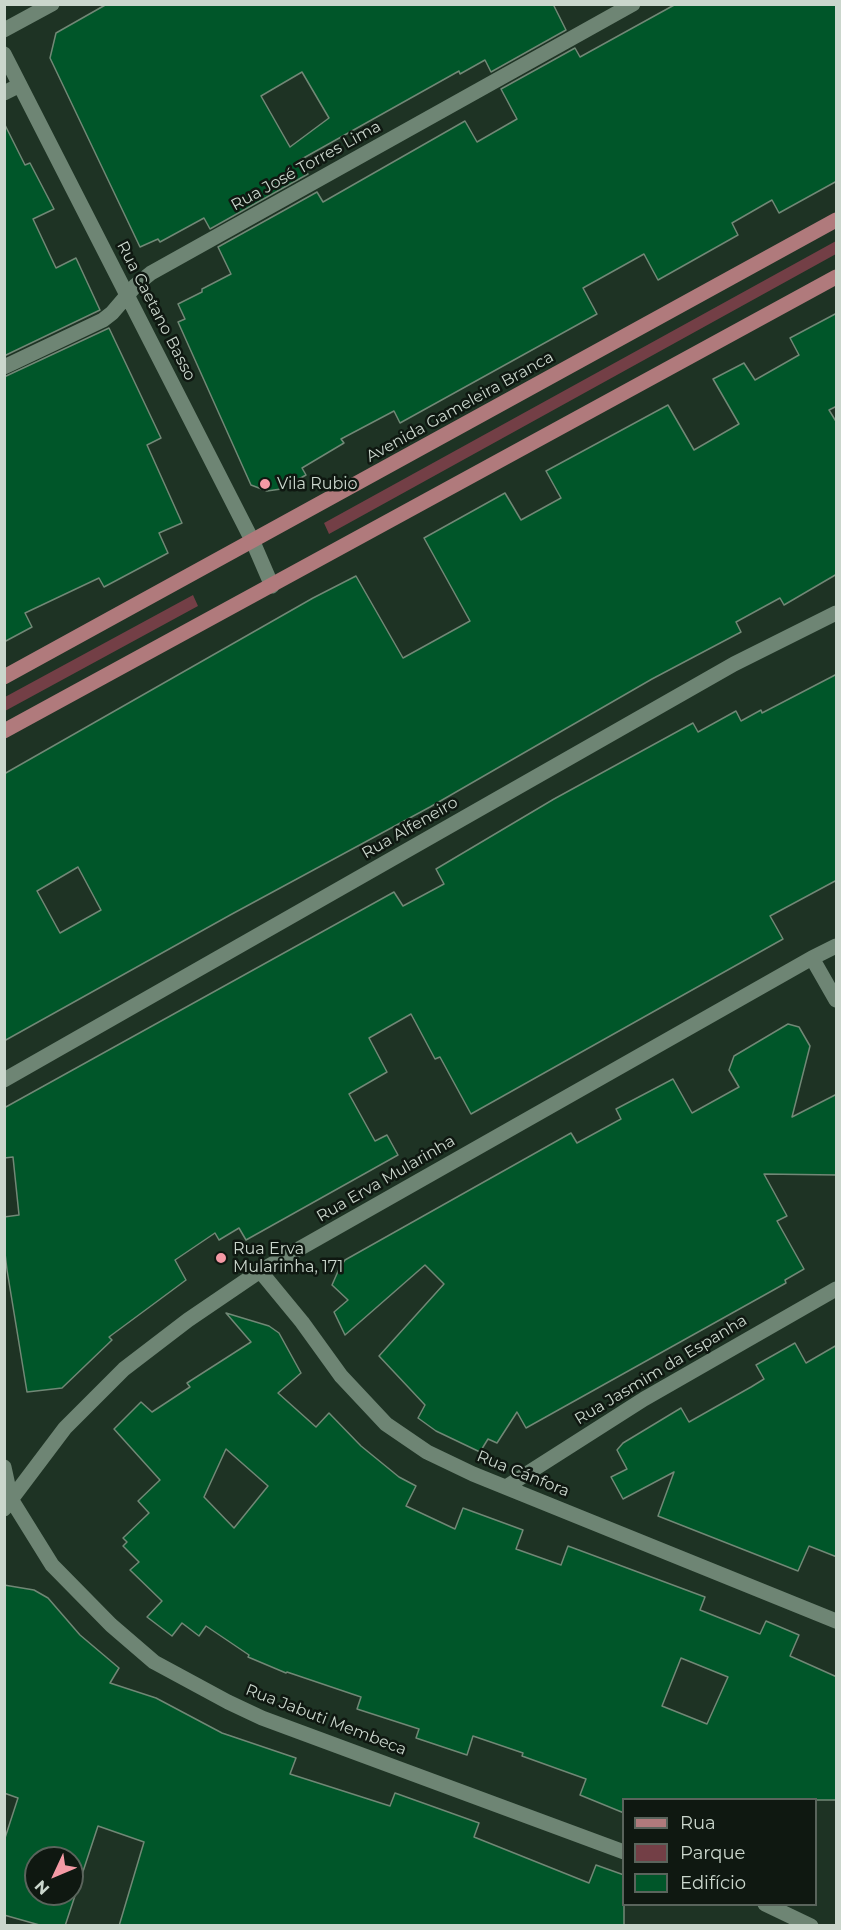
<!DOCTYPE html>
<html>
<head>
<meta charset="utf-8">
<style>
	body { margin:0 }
	#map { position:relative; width:841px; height:1930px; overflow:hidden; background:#1e3324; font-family:Montserrat,sans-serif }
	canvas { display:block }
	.frame { position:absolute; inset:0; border:6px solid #cad6cc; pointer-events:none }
	.legend { position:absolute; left:622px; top:1798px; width:195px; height:108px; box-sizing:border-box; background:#0f1811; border:2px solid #5a645c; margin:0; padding:8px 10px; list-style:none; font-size:18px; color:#cad6cc }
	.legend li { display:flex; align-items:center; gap:12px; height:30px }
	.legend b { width:30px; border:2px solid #5a645c }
	.north { position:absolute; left:24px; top:1846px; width:60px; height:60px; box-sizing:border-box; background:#0f1811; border:2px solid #5a645c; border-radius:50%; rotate:226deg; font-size:16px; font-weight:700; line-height:24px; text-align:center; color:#cad6cc }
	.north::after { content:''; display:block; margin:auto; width:21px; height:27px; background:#f49aa5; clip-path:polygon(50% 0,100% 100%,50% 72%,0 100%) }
</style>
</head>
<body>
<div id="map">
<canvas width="841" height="1930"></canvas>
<div class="frame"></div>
<ul class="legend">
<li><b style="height:8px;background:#b07a7c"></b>Rua</li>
<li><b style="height:16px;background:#733f46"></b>Parque</li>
<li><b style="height:16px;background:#005629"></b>Edifício</li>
</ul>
<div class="north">N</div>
</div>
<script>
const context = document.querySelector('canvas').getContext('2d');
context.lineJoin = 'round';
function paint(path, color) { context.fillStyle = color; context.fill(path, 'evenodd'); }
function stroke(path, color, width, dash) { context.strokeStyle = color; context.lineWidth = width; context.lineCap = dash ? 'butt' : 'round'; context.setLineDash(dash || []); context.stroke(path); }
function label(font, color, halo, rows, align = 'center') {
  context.font = font + ' Montserrat,sans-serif'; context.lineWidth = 5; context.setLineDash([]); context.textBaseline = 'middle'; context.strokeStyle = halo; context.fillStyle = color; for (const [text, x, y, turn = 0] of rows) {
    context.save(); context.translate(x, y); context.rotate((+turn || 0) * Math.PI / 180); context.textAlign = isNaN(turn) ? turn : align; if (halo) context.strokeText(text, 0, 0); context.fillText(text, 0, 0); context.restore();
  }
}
const green = new Path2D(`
	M 836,241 L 836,254 L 329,534 L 324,523 Z
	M 193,595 L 198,606 L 5,711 L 5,697 Z`);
const building = new Path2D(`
	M 107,4 L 553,4 L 566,30 L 491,72 L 485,60 L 460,74 L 459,71 L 300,160 L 308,174 L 210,229 L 204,218 L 160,242 L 158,239 L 140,247 L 50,58 L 56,33 ZM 302,72 L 329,118 L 290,147 L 261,96 Z
	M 676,4 L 837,4 L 837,181 L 779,213 L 772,200 L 732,223 L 738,235 L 658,280 L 644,254 L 583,288 L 597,314 L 400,423 L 394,411 L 341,439 L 344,443 L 302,468 L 306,475 L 281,489 L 267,491 L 251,485 L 178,322 L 185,319 L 178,304 L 202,292 L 202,289 L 231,274 L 218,247 L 317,192 L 323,202 L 465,121 L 477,142 L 517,119 L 501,89 L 575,48 L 580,57 Z
	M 4,123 L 25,165 L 30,163 L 54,209 L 33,219 L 56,268 L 76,258 L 100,310 L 4,356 Z
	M 837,313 L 837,406 L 829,410 L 837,423 L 837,574 L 784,605 L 780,598 L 736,622 L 741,632 L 652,679 L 430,807 L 232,914 L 4,1041 L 4,774 L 313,598 L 356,576 L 403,658 L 470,621 L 424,538 L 505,493 L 521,520 L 561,498 L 546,471 L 668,405 L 694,450 L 739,424 L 713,379 L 744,363 L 755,380 L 799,355 L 790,338 ZM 78,867 L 101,910 L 60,933 L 37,891 Z
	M 109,328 L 161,438 L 147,445 L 182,523 L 159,533 L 168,553 L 104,587 L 99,578 L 25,613 L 32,627 L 4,642 L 4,377 Z
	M 837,674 L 837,880 L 770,916 L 783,939 L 471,1114 L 440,1057 L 435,1059 L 411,1014 L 369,1038 L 387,1072 L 349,1094 L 375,1141 L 387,1135 L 398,1155 L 246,1240 L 239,1228 L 219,1240 L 215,1233 L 175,1260 L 186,1280 L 109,1337 L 112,1340 L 62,1388 L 27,1392 L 7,1270 L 4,1245 L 4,1217 L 19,1215 L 13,1157 L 4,1158 L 4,1108 L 394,892 L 403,906 L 444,884 L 436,869 L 554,799 L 693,723 L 698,732 L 736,711 L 741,721 L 761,710 L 762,713 Z
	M 788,1024 L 799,1027 L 810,1046 L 792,1117 L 837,1094 L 837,1175 L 764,1174 L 787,1216 L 777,1221 L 804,1269 L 785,1280 L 786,1283 L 526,1428 L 517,1412 L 497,1443 L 488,1439 L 480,1452 L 436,1431 L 418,1418 L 425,1405 L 379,1356 L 444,1284 L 425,1265 L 345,1335 L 334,1312 L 348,1300 L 332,1285 L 339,1269 L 345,1260 L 571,1133 L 577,1143 L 621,1119 L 616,1109 L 673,1079 L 692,1113 L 739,1087 L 729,1070 L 734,1056 Z
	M 226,1313 L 269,1326 L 279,1333 L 301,1373 L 278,1393 L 316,1427 L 329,1413 L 361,1446 L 399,1477 L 416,1486 L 406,1506 L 455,1529 L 463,1508 L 523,1530 L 516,1549 L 561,1565 L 568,1546 L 705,1597 L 700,1610 L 760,1634 L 766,1621 L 799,1635 L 790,1656 L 837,1677 L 837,1800 L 624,1800 L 624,1813 L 580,1795 L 586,1779 L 522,1756 L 523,1753 L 473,1736 L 467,1755 L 416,1738 L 419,1729 L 357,1709 L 361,1697 L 287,1672 L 286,1673 L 248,1657 L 249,1655 L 206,1626 L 199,1636 L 182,1623 L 172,1636 L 147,1617 L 162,1601 L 130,1570 L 139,1562 L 123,1546 L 127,1542 L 123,1538 L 149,1513 L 138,1501 L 160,1480 L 114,1429 L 141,1402 L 152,1412 L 190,1387 L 187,1383 L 251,1342 ZM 226,1449 L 268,1486 L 234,1528 L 204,1497 ZM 681,1658 L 728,1677 L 707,1724 L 662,1706 Z
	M 795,1343 L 806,1363 L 837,1345 L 837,1557 L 809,1546 L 798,1571 L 658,1516 L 674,1472 L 623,1499 L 611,1477 L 627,1469 L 617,1450 L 623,1443 L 681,1408 L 689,1422 L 751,1387 L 764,1379 L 756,1365 Z
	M 4,1585 L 34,1590 L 48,1598 L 80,1635 L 119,1668 L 110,1683 L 156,1698 L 222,1733 L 296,1758 L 290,1774 L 390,1806 L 395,1793 L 479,1823 L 474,1837 L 589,1883 L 596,1865 L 624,1875 L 624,1926 L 119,1926 L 144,1842 L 98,1826 L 65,1926 L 43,1926 L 4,1915 L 4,1841 L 18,1798 L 4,1793 ZM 36,1858 L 72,1858 L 72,1894 L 36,1894 Z`);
const minor = new Path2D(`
	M 4,30 L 52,4
	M 4,54 L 253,542 L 272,586
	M 4,93 L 20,85
	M 4,367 L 103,320 L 112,313 L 136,285 L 151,273 L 633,4
	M 812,958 L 836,1000
	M 4,1080 L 734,664 L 836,613
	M 260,1271 L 302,1322 L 341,1376 L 386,1424 L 427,1452 L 473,1474 L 836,1621
	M 4,1467 L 11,1499 L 52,1565 L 111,1625 L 154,1662 L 228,1702 L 262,1718 L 624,1852
	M 506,1487 L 644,1399 L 836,1289
	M 4,1509 L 65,1428 L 124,1369 L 188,1320 L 260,1271 L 812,958 L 836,946
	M 765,1904 L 811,1926`);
const major = new Path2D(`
	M 4,677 L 836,220
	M 4,731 L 836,277`);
const markers = [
	[265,484,6,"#f49aa5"],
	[221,1258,6,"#f49aa5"]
];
const streetNames = [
	["Rua José Torres Lima",306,166,-29],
	["Rua Caetano Basso",156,311,63],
	["Avenida Gameleira Branca",460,407,-29],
	["Rua Alfeneiro",410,828,-30],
	["Rua Erva Mularinha",386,1179,-30],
	["Rua Jasmim da Espanha",661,1370,-31],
	["Rua Cánfora",523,1474,22],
	["Rua Jabuti Membeca",326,1720,21]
];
const poiNames = [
	["Vila Rubio",277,484],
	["Rua Erva",233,1249],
	["Mularinha, 171",233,1267]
];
paint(green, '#733f46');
paint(building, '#005629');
stroke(building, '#718876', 1.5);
stroke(minor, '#6e8574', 15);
stroke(major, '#b07a7c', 15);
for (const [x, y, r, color] of markers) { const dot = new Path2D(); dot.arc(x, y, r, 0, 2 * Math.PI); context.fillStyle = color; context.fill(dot); stroke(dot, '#0f1811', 2); }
label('16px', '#cad6cc', '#0f1811', streetNames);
label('16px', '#cad6cc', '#0f1811', poiNames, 'left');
</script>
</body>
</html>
